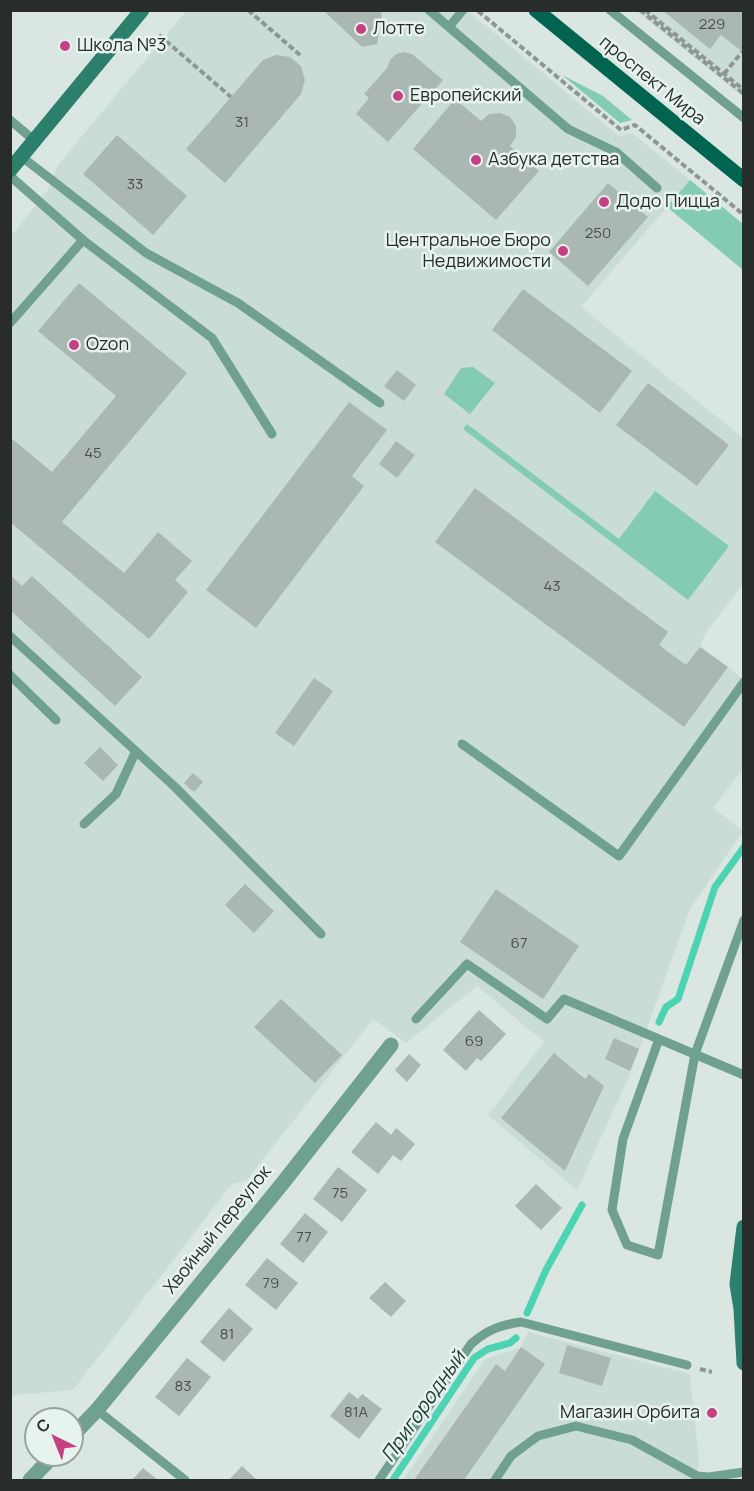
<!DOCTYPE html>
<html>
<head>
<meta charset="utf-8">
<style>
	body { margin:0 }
	#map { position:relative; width:754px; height:1491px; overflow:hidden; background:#dae6e2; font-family:Manrope,sans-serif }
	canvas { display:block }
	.frame { position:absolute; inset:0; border:12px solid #282c2b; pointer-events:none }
	.north { position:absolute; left:24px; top:1407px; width:60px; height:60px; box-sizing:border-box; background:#e7f3ef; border:2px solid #9ba3a1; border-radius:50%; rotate:317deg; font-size:16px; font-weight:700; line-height:24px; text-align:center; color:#282c2b }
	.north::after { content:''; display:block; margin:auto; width:21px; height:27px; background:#c64183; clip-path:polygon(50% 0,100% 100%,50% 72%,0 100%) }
</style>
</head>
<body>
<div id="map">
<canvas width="754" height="1491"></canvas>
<div class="frame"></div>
<div class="north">С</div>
</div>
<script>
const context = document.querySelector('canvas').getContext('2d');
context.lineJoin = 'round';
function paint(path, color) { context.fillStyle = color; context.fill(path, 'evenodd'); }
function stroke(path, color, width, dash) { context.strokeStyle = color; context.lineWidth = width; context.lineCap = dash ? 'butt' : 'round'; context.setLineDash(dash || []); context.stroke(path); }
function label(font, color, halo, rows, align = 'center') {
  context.font = font + ' Manrope,sans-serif'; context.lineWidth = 5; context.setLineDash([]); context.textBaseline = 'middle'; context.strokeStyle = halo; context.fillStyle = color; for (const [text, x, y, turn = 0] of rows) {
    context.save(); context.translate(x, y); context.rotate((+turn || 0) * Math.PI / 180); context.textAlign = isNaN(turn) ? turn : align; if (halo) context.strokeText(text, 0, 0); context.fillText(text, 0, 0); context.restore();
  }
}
const built = new Path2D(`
	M 186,11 L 468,11 L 619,136 L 632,133 L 690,180 L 581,307 L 743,438 L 743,584 L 707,631 L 700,646 L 743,679 L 743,769 L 713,808 L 743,831 L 690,909 L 631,1072 L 577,1190 L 488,1115 L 544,1042 L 477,986 L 406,1043 L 373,1019 L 247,1180 L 232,1184 L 73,1390 L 14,1395 L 11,1398 L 11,236 L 47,191 L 58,165 Z
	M 636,11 L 743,11 L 743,97 Z
	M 528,1332 L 690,1374 L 699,1461 L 697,1480 L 403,1480 L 485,1359 L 520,1348 Z`);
const green = new Path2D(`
	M 562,75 L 603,96 L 632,120 L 620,123 Z
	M 690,180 L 743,224 L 743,270 L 667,207 Z
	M 473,367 L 495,383 L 470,414 L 444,394 L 461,368 Z
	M 467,424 L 619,539 L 655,491 L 729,546 L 688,600 L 463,429 Z`);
const stream = new Path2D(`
	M 659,1022 L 666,1007 L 678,999 L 715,887 L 744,847
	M 527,1313 L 546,1270 L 582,1205
	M 393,1480 L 474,1358 L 488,1349 L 510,1343 L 516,1338`);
const building = new Path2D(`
	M 323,10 L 378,10 L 382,14 L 377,44 L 362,47 Z
	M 662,10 L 738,10 L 744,15 L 744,53 L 721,35 L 710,49 Z
	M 404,52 L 412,54 L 443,80 L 388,142 L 356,114 L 369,98 L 364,94 L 387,68 L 390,60 L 396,54 Z
	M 276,55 L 290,57 L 301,66 L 305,80 L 301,94 L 225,183 L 186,149 L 263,60 Z
	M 455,99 L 481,121 L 489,114 L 500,113 L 510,117 L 516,126 L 516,137 L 510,146 L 539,171 L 496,220 L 413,149 Z
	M 117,135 L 187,196 L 153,235 L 83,174 Z
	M 608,183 L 648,217 L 588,286 L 549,252 Z
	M 79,283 L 187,373 L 62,522 L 124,573 L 158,532 L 192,561 L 175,580 L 188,592 L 149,639 L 10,522 L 10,437 L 52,472 L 116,396 L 38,331 Z
	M 523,289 L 632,371 L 600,413 L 492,330 Z
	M 397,370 L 416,385 L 404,401 L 384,386 Z
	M 648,383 L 729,445 L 697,486 L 616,425 Z
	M 349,402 L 387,430 L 352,476 L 364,486 L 256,628 L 206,590 Z
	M 396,441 L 415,455 L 397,478 L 379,464 Z
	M 475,488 L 668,632 L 659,645 L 686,665 L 700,647 L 728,667 L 684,727 L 435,542 Z
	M 10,575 L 22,586 L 32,576 L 142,677 L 115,706 L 10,610 Z
	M 314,678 L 333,691 L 294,746 L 275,733 Z
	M 100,747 L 118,765 L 103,781 L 84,763 Z
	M 193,773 L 203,782 L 194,792 L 184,783 Z
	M 245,884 L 274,911 L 254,933 L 225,905 Z
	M 496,889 L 579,946 L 543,999 L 460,942 Z
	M 281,999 L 342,1055 L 315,1083 L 254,1027 Z
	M 479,1010 L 506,1034 L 481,1061 L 477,1058 L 466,1071 L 443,1050 Z
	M 614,1038 L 639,1049 L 630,1071 L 605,1059 Z
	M 554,1053 L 585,1079 L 589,1074 L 604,1086 L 565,1171 L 501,1118 Z
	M 409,1054 L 421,1065 L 407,1082 L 395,1070 Z
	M 376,1122 L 391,1135 L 396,1128 L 415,1144 L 401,1161 L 393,1155 L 378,1174 L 351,1152 Z
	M 338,1167 L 367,1190 L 342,1222 L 313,1199 Z
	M 536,1184 L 562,1208 L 541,1230 L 515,1206 Z
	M 305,1213 L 328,1232 L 303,1263 L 280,1244 Z
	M 267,1258 L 298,1283 L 276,1310 L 245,1285 Z
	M 385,1282 L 406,1301 L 391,1317 L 369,1298 Z
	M 229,1308 L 253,1329 L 224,1362 L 200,1342 Z
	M 567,1345 L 611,1358 L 602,1386 L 559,1373 Z
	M 521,1347 L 545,1364 L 464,1480 L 414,1480 L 496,1364 L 505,1371 Z
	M 187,1358 L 211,1377 L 179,1416 L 155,1397 Z
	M 349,1392 L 358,1399 L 362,1394 L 382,1409 L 359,1439 L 330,1416 Z
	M 242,1466 L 257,1480 L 229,1480 Z
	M 143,1468 L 158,1480 L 132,1480 Z`);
const path = new Path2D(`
	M 248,10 L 300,55
	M 640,10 L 744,94
	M 645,10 L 744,90
	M 478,11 L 621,130 L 635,125 L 744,215
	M 159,35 L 231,97
	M 724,74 L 742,52
	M 700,1369 L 712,1372`);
const lane = new Path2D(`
	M 429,10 L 568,129 L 616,152 L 657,188
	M 610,10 L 744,118
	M 449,27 L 463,10
	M 10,120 L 35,141
	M 22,157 L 146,253 L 238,303 L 380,403
	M 10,176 L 83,240 L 212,338 L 272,434
	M 10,323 L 83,240
	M 10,636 L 175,787 L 321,934
	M 10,675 L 56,720
	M 462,744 L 619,856 L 744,682
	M 84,824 L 116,794 L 136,751
	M 416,1019 L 467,964 L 547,1019 L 564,999 L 744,1075
	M 659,1039 L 623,1139 L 612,1210 L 627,1245 L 658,1255 L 695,1054 L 744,920
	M 97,1410 L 185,1480
	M 379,1480 L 471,1344 C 487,1330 500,1325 521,1322 L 687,1365
	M 495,1480 L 511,1456 L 538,1436 L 576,1426 L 632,1440 L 697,1476 L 709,1477 L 744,1472`);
const street = new Path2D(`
	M 72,1436 L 97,1410 L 282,1184 L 391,1045
	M 30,1480 L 54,1455`);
const secondary = new Path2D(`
	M 10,170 L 142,10
	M 744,1227 L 737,1284 L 741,1309 L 744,1363`);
const primary = new Path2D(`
	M 536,10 L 744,180`);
const markers = [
	[361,29,6,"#c64183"],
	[65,46,6,"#c64183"],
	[398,96,6,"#c64183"],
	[476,160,6,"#c64183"],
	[604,202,6,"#c64183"],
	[563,251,6,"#c64183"],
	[74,345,6,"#c64183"],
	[712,1413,6,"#c64183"]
];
const numberNames = [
	["229",712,25],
	["31",242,123],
	["33",135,185],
	["250",598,234],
	["45",93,454],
	["43",552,587],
	["67",519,944],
	["69",474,1042],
	["75",340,1194],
	["77",304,1238],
	["79",271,1284],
	["81",227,1335],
	["83",183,1387],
	["81А",356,1413]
];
const poiNames = [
	["Лотте",373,29],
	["Школа №3",77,46],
	["Европейский",410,96],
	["Азбука детства",488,160],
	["Додо Пицца",616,202],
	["Центральное Бюро",551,241,"right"],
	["Недвижимости",551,262,"right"],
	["Ozon",86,345],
	["Магазин Орбита",700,1413,"right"]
];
const streetNames = [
	["проспект Мира",652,81,39],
	["Хвойный переулок",218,1230,-51]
];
const waterNames = [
	["Пригородный",424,1407,-55]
];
paint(built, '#c9ddd6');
paint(green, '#84cbb6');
stroke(stream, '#4bd3b2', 7);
paint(building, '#abb7b3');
stroke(path, '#8f9794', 4, [6, 3]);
stroke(lane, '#6fa091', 9);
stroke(street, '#6fa091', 15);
stroke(secondary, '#2c7f6a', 15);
stroke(primary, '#006450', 15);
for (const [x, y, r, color] of markers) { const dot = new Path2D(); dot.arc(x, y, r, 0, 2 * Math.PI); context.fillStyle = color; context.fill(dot); stroke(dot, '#e7f3ef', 2); }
label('15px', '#494f4d', null, numberNames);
label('18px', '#282c2b', '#e7f3ef', poiNames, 'left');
label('18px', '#282c2b', '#e7f3ef', streetNames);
label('italic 20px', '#1d332d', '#e7f3ef', waterNames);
</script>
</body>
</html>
